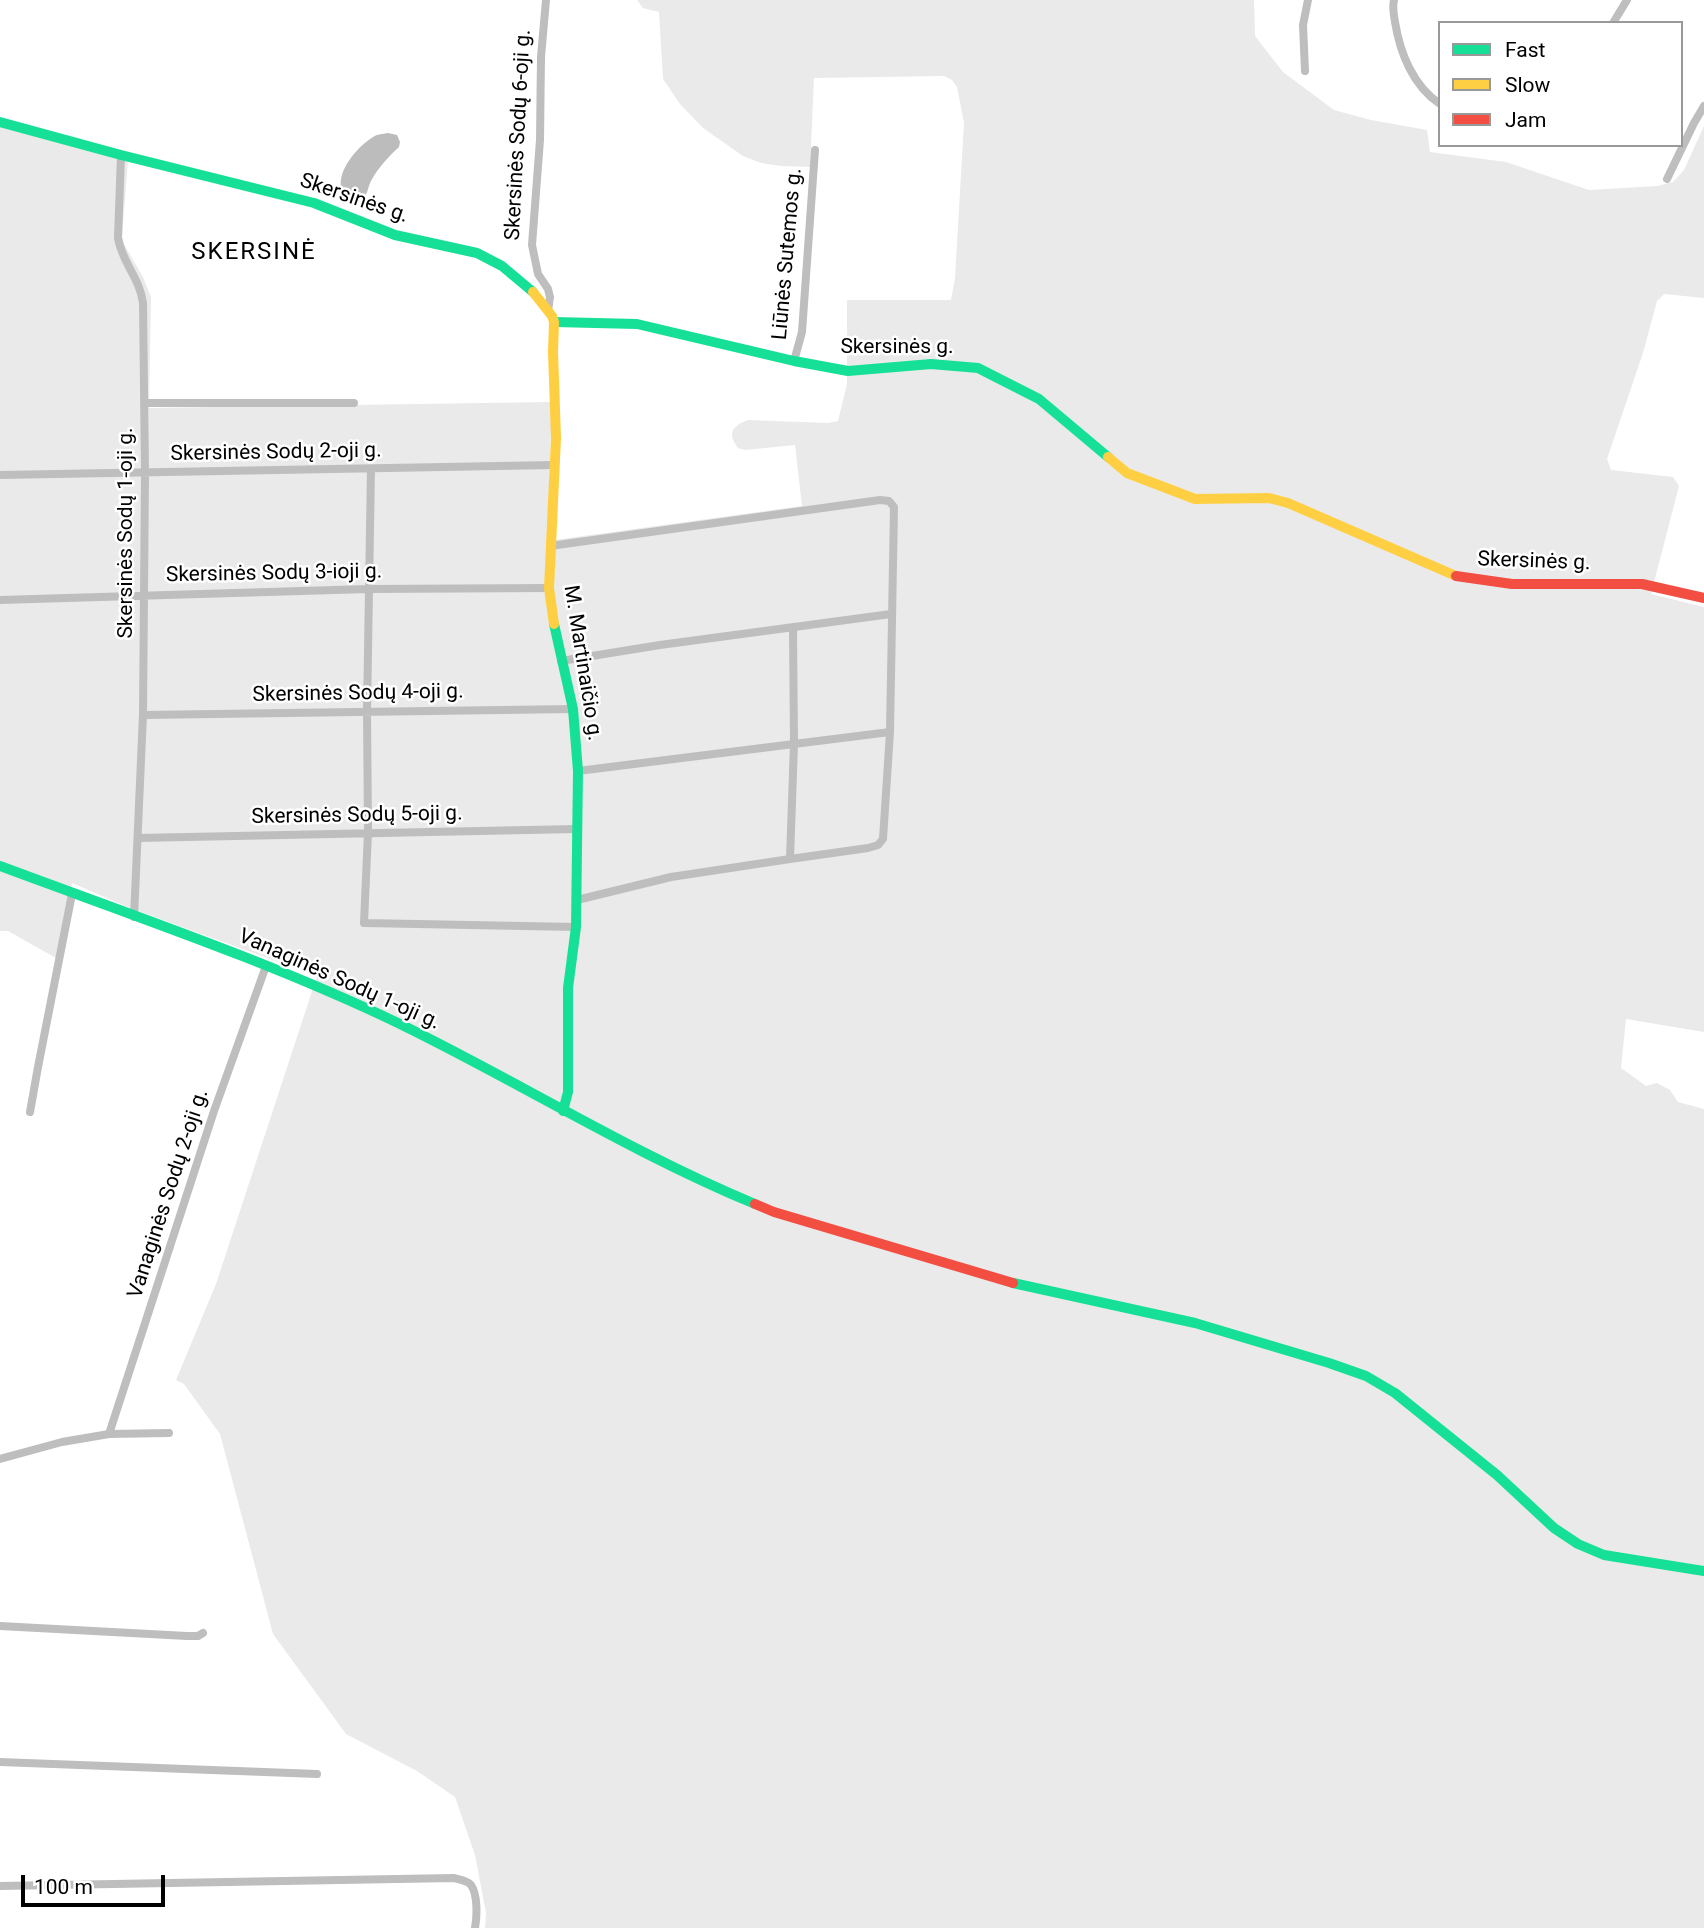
<!DOCTYPE html>
<html>
<head>
<meta charset="utf-8">
<style>
	body { margin:0 }
	#map { position:relative; width:1704px; height:1928px; overflow:hidden; background:#fff; font-family:Roboto,sans-serif }
	canvas { display:block }
	.legend { position:absolute; left:1438px; top:21px; width:245px; height:126px; box-sizing:border-box; background:#fff; border:2px solid #999; margin:0; padding:9px 12px; list-style:none; font-size:21px; color:#000 }
	.legend li { display:flex; align-items:center; gap:14px; height:35px }
	.legend b { width:35px; border:2px solid #999 }
	.scale { position:absolute; left:21px; top:1875px; width:144px; height:32px; box-sizing:border-box; border:4px solid #000; border-top:0; padding-left:9px; font-size:21px; line-height:24px; white-space:nowrap; color:#000; -webkit-text-stroke:5px #fff; paint-order:stroke }
</style>
</head>
<body>
<div id="map">
<canvas width="1704" height="1928"></canvas>
<ul class="legend">
<li><b style="height:9px;background:#16e098"></b>Fast</li>
<li><b style="height:9px;background:#ffcf43"></b>Slow</li>
<li><b style="height:9px;background:#f24e42"></b>Jam</li>
</ul>
<div class="scale">100 m</div>
</div>
<script>
const context = document.querySelector('canvas').getContext('2d');
context.lineJoin = 'round';
function paint(path, color) { context.fillStyle = color; context.fill(path, 'evenodd'); }
function stroke(path, color, width, dash) { context.strokeStyle = color; context.lineWidth = width; context.lineCap = dash ? 'butt' : 'round'; context.setLineDash(dash || []); context.stroke(path); }
function label(font, color, halo, rows, align = 'center') {
  context.font = font + ' Roboto,sans-serif'; context.lineWidth = 5; context.setLineDash([]); context.textBaseline = 'middle'; context.strokeStyle = halo; context.fillStyle = color; for (const [text, x, y, turn = 0] of rows) {
    context.save(); context.translate(x, y); context.rotate((+turn || 0) * Math.PI / 180); context.textAlign = isNaN(turn) ? turn : align; if (halo) context.strokeText(text, 0, 0); context.fillText(text, 0, 0); context.restore();
  }
}
const green = new Path2D(`
	M 637,0 L 1254,0 L 1255,36 L 1283,72 L 1334,110 L 1371,120 L 1427,130 L 1430,152 L 1506,162 L 1589,190 L 1657,186 L 1673,182 L 1684,170 L 1704,126 L 1704,298 L 1664,294 L 1657,301 L 1643,353 L 1607,459 L 1611,470 L 1673,477 L 1679,486 L 1651,594 L 1704,607 L 1704,1032 L 1626,1019 L 1621,1068 L 1646,1086 L 1657,1083 L 1670,1090 L 1678,1102 L 1704,1109 L 1704,1928 L 485,1928 L 486,1913 L 475,1855 L 455,1797 L 417,1771 L 346,1734 L 273,1634 L 220,1434 L 184,1384 L 176,1380 L 216,1284 L 317,976 L 130,908 L 72,883 L 56,958 L 8,931 L 0,931 L 0,127 L 128,160 L 122,237 L 125,246 L 143,277 L 151,297 L 149,408 L 552,402 L 547,541 L 802,506 L 795,445 L 745,450 L 738,448 C 727,433 732,426 748,420 L 828,423 L 838,421 L 847,384 L 847,300 L 951,300 L 955,278 L 964,123 L 957,87 L 952,80 L 944,76 L 814,78 L 810,167 L 781,166 L 761,163 L 743,156 L 703,128 L 680,104 L 663,79 L 659,12 L 643,8 Z`);
const water = new Path2D(`
	M 388,133 L 397,135 L 400,142 L 399,147 C 388,157 378,168 371,181 C 368,186 367,198 361,200 C 355,203 344,197 342,191 C 335,172 358,146 373,137 C 377,134 383,134 388,133 Z`);
const street = new Path2D(`
	M 546,0 L 541,57 L 540,140 L 532,245 L 538,274 L 548,289 L 550,297 L 548,311
	M 1394,0 C 1392,8 1394,15 1395,22 C 1400,53 1413,86 1440,104
	M 1613,23 L 1627,0
	M 1305,71 L 1303,25 L 1308,0
	M 121,155 L 118,238 C 122,263 140,278 143,303 L 145,473 L 143,715 L 134,917
	M 1667,179 L 1694,123 L 1704,106
	M 794,361 L 802,332 L 815,150
	M 144,403 L 354,403
	M 371,469 L 367,711 L 368,832 L 364,923 L 576,927
	M 0,475 L 554,465
	M 550,546 L 880,500 L 889,501 L 894,507 L 890,732 L 883,839 L 878,845 L 868,848 L 790,859
	M 0,600 L 368,589 L 549,588
	M 561,661 L 660,645 L 891,614
	M 143,715 L 573,709
	M 578,771 L 890,732
	M 138,838 L 576,829
	M 577,900 L 671,877 L 790,859 L 794,744 L 793,627
	M 30,1112 L 38,1067 L 72,894
	M 109,1434 L 214,1111 L 266,966
	M 0,1459 L 62,1442 L 109,1434 L 169,1433
	M 0,1626 L 187,1636 L 198,1636 L 203,1633
	M 0,1762 L 317,1774
	M 0,1886 L 454,1878 C 460,1880 467,1880 471,1885 C 478,1895 477,1917 475,1928`);
const fast = new Path2D(`
	M 0,122 L 121,155 L 314,203 L 395,235 L 477,253 L 502,266 L 533,292
	M 554,322 L 637,324 L 794,361 L 848,371 L 931,364 L 978,368 L 1039,399 L 1108,457
	M 554,624 L 573,709 L 578,771 L 576,927 L 568,988 L 568,1092 L 563,1111
	M 0,866 C 134,916 271,962 400,1024 C 519,1082 632,1153 755,1204
	M 1013,1283 L 1195,1323 L 1329,1363 L 1366,1376 L 1395,1393 L 1497,1475 L 1554,1528 L 1578,1544 L 1604,1555 L 1704,1571`);
const slow = new Path2D(`
	M 533,292 L 552,316 L 554,322 L 553,352 L 556,438 L 549,588 L 554,624
	M 1108,457 L 1127,473 L 1195,499 L 1269,498 L 1288,503 L 1456,576`);
const jam = new Path2D(`
	M 1456,576 L 1512,584 L 1642,584 L 1704,598
	M 755,1204 L 774,1212 L 1013,1283`);
const streetNames = [
	["Skersinės Sodų 6-oji g.",519,135,-87],
	["Skersinės g.",354,199,19],
	["Liūnės Sutemos g.",788,254,-85],
	["Skersinės g.",897,348],
	["Skersinės Sodų 2-oji g.",276,453,-1],
	["Skersinės Sodų 1-oji g.",127,533,-90],
	["Skersinės g.",1534,562,2],
	["Skersinės Sodų 3-ioji g.",274,574,-1],
	["M. Martinaičio g.",582,663,81],
	["Skersinės Sodų 4-oji g.",358,694,-1],
	["Skersinės Sodų 5-oji g.",357,816,-1],
	["Vanaginės Sodų 1-oji g.",339,980,24],
	["Vanaginės Sodų 2-oji g.",169,1194,-72]
];
const quarterNames = [
	["SKERSINĖ",254,253]
];
paint(green, '#eaeaea');
paint(water, '#bcbcbc');
stroke(street, '#bebebe', 8);
stroke(fast, '#16e098', 10);
stroke(slow, '#ffcf43', 10);
stroke(jam, '#f24e42', 10);
label('21px', '#000', '#fff', streetNames);
context.letterSpacing = '2px';
label('24px', '#000', '#fff', quarterNames);
context.letterSpacing = '0px';
</script>
</body>
</html>
